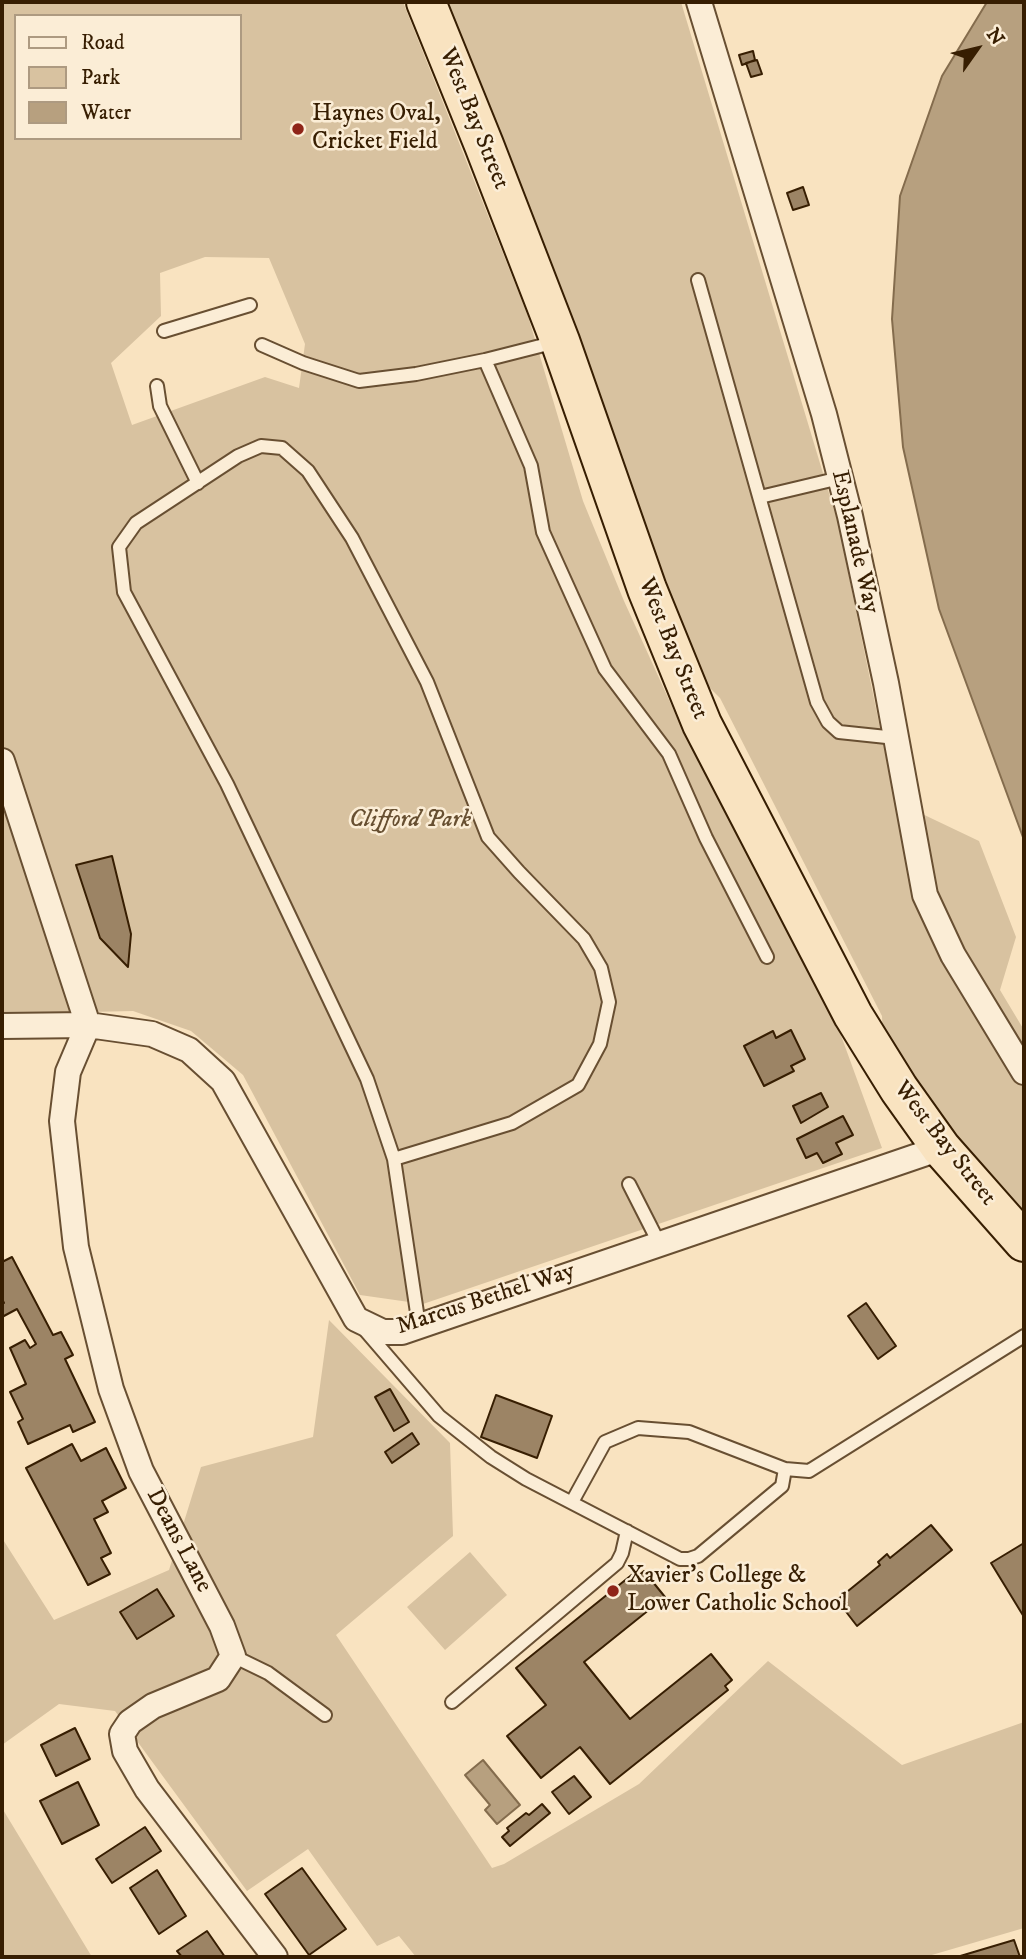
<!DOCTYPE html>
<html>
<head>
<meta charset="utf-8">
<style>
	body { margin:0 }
	#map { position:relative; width:1026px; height:1959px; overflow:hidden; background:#f9e3c0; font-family:"IM FELL DW Pica",serif }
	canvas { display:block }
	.frame { position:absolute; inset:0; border:4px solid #371e02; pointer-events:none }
	.legend { position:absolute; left:14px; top:14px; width:228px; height:126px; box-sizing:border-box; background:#fbedd6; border:2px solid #ad9a81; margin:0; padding:9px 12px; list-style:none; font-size:21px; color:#371e02 }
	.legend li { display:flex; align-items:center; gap:14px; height:35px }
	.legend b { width:35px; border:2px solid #ad9a81 }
	.north { position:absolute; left:942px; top:14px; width:70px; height:70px; -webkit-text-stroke:5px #fbedd6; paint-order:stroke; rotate:56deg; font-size:19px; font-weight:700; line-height:28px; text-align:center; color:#371e02 }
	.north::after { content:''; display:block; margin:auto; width:24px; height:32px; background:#371e02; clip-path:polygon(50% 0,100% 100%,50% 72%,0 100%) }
</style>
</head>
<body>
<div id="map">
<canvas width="1026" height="1959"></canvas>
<div class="frame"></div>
<ul class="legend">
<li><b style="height:9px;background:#fbedd6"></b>Road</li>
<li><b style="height:19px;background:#d8c2a0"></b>Park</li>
<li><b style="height:19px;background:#b7a07f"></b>Water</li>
</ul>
<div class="north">N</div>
</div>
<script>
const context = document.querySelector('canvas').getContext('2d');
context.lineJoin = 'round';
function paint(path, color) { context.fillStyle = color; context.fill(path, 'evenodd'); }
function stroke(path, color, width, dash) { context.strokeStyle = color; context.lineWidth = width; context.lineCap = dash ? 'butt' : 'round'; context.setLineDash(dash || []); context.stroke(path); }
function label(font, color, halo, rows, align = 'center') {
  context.font = font + ' "IM FELL DW Pica",serif'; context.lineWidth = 5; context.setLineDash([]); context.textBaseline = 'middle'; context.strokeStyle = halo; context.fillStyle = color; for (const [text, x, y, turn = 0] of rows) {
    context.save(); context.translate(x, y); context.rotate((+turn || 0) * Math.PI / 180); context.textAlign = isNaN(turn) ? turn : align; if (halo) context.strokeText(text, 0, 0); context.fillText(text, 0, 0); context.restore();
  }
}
const green = new Path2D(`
	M 2,2 L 403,2 L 528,316 L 583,501 L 624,601 L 685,735 L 839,1030 L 882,1148 L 423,1304 L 360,1295 L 243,1075 L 191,1031 L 133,1011 L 2,1014 ZM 16,16 L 240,16 L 240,138 L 16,138 ZM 205,257 L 269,258 L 305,344 L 299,388 L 265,377 L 132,425 L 111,363 L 161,316 L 160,273 Z
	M 441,2 L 681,2 L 838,523 L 895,801 L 979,841 L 1016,937 L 1000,990 L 1024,1030 L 1024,1220 L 971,1160 L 883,1041 L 882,1016 L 720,698 L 706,684 L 677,627 Z
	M 329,1320 L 450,1443 L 453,1536 L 336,1635 L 492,1868 L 504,1864 L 639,1784 L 768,1661 L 902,1765 L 1024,1722 L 1024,1928 L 925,1957 L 416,1957 L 399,1936 L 377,1946 L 308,1849 L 247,1891 L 115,1711 L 59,1704 L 2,1745 L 2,1538 L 54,1620 L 169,1570 L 201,1467 L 313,1437 Z
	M 470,1552 L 507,1595 L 445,1650 L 407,1607 Z
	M 2,1808 L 92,1957 L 2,1957 Z`);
const water = new Path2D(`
	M 987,2 L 1024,2 L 1024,840 L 939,609 L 903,447 L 892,319 L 900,196 L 942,76 Z
	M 483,1760 L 520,1805 L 497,1824 L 485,1810 L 490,1805 L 465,1775 Z`);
const building = new Path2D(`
	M 753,51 L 755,60 L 742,65 L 739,55 Z
	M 757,60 L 762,74 L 751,77 L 746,63 Z
	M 803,187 L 809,205 L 793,210 L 787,193 Z
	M 112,856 L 131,934 L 128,967 L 100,938 L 76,865 Z
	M 791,1030 L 805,1059 L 791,1066 L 794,1071 L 764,1086 L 744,1046 L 773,1031 L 776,1038 Z
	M 821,1093 L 828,1107 L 801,1123 L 793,1106 Z
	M 843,1116 L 853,1135 L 836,1143 L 842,1154 L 823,1163 L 817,1153 L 806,1158 L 797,1139 Z
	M 12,1257 L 53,1335 L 61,1332 L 73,1355 L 65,1359 L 95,1422 L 73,1432 L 70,1425 L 28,1444 L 18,1422 L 23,1419 L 10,1392 L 26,1384 L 10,1348 L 25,1340 L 30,1348 L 36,1344 L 17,1309 L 2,1317 L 2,1303 L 4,1303 L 2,1299 L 2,1262 Z
	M 866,1303 L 896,1346 L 878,1359 L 848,1316 Z
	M 390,1389 L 409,1422 L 394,1431 L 375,1397 Z
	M 496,1395 L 552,1416 L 537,1458 L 481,1437 Z
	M 412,1433 L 419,1444 L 392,1463 L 385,1452 Z
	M 72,1444 L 81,1461 L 106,1448 L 126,1488 L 102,1501 L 108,1512 L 94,1519 L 111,1553 L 101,1558 L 110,1574 L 88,1585 L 26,1468 Z
	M 931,1525 L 952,1550 L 857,1626 L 837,1600 L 880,1565 L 878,1562 L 887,1554 L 890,1558 Z
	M 1024,1543 L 1024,1617 L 991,1563 Z
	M 644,1571 L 665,1597 L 584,1662 L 630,1719 L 711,1654 L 732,1680 L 725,1686 L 728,1690 L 610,1784 L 580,1747 L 541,1778 L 507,1736 L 546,1705 L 516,1668 L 634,1573 L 637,1577 Z
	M 157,1589 L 174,1616 L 137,1639 L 120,1612 Z
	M 75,1728 L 90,1759 L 56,1776 L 41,1745 Z
	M 574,1776 L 591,1797 L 569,1814 L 552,1792 Z
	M 78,1782 L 99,1825 L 62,1844 L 40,1801 Z
	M 542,1804 L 550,1813 L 510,1846 L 502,1837 L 509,1831 L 507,1828 L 526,1813 L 529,1815 Z
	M 145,1827 L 161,1851 L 112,1883 L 96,1859 Z
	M 302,1868 L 346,1929 L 309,1955 L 265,1894 Z
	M 157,1870 L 186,1916 L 159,1934 L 130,1888 Z
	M 207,1931 L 225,1957 L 182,1957 L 177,1951 Z
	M 1014,1940 L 1020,1957 L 957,1957 Z`);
const lane = new Path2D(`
	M 698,280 L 817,702 L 828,722 L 839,732 L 896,738
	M 164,331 L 250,305
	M 262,345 L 303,363 L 359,381 L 416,374 L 485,360 L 556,342
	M 485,360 L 531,466 L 543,532 L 605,669 L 669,754 L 706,838 L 767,957
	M 157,386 L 160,406 L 198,483
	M 760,497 L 840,478
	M 394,1159 L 512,1123 L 578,1085 L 600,1044 L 609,1002 L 601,968 L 584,939 L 519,872 L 488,837 L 427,682 L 352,538 L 308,471 L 282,448 L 261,446 L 238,456 L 136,523 L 119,547 L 124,592 L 227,784 L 367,1079 L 394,1159 L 419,1326
	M 629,1184 L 659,1243
	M 365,1330 L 439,1416 L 491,1457 L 526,1479 L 680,1559 L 689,1559 L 698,1556 L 782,1486 L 785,1469
	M 572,1502 L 605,1442 L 638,1428 L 689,1432 L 785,1469 L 809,1471 L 1024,1336
	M 233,1656 L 268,1673 L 325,1715
	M 452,1702 L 617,1563 L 622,1553 L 627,1531`);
const street = new Path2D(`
	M 699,2 L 824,414 L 850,516 L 886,683 L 925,895 L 953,955 L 1024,1072
	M 2,761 L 88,1025 L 68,1072 L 62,1121 L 76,1247 L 111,1389 L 141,1471 L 222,1626 L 233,1656 L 218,1679 L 153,1706 L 130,1722 L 122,1734 L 125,1751 L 147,1789 L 275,1957
	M 2,1026 L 88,1025 L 152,1034 L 189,1050 L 223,1081 L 356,1319 L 383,1332 L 402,1332 L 941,1148`);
const highway = new Path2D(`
	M 426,2 L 484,145 L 560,341 L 647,589 L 702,724 L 853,1015 L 899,1089 L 941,1148 L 1024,1242`);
const markers = [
	[298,129,7,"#8f2418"],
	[613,1591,7,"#8f2418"]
];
const poiNames = [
	["Haynes Oval,",312,115],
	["Cricket Field",312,143],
	["Xavier's College &",627,1577],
	["Lower Catholic School",627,1605]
];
const streetNames = [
	["West Bay Street",473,119,68],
	["Esplanade Way",854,542,77],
	["West Bay Street",672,649,68],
	["West Bay Street",944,1144,52],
	["Marcus Bethel Way",486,1300,-18],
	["Deans Lane",178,1541,62]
];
const parkNames = [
	["Clifford Park",410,821]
];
paint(green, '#d8c2a0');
paint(water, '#b7a07f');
stroke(water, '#846c4d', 2);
paint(building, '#9c8465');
stroke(building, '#371e02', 2);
stroke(lane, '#684f32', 16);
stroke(street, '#684f32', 28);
stroke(highway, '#371e02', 42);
stroke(lane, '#fbedd6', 12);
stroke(street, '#fbedd6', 24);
stroke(highway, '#f9e3c0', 38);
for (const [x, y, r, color] of markers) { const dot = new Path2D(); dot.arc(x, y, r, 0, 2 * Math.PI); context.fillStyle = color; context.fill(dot); stroke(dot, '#fbedd6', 2.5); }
label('24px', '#371e02', '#fbedd6', poiNames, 'left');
label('24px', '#371e02', '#fbedd6', streetNames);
label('italic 24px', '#674f31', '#fbedd6', parkNames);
</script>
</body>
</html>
